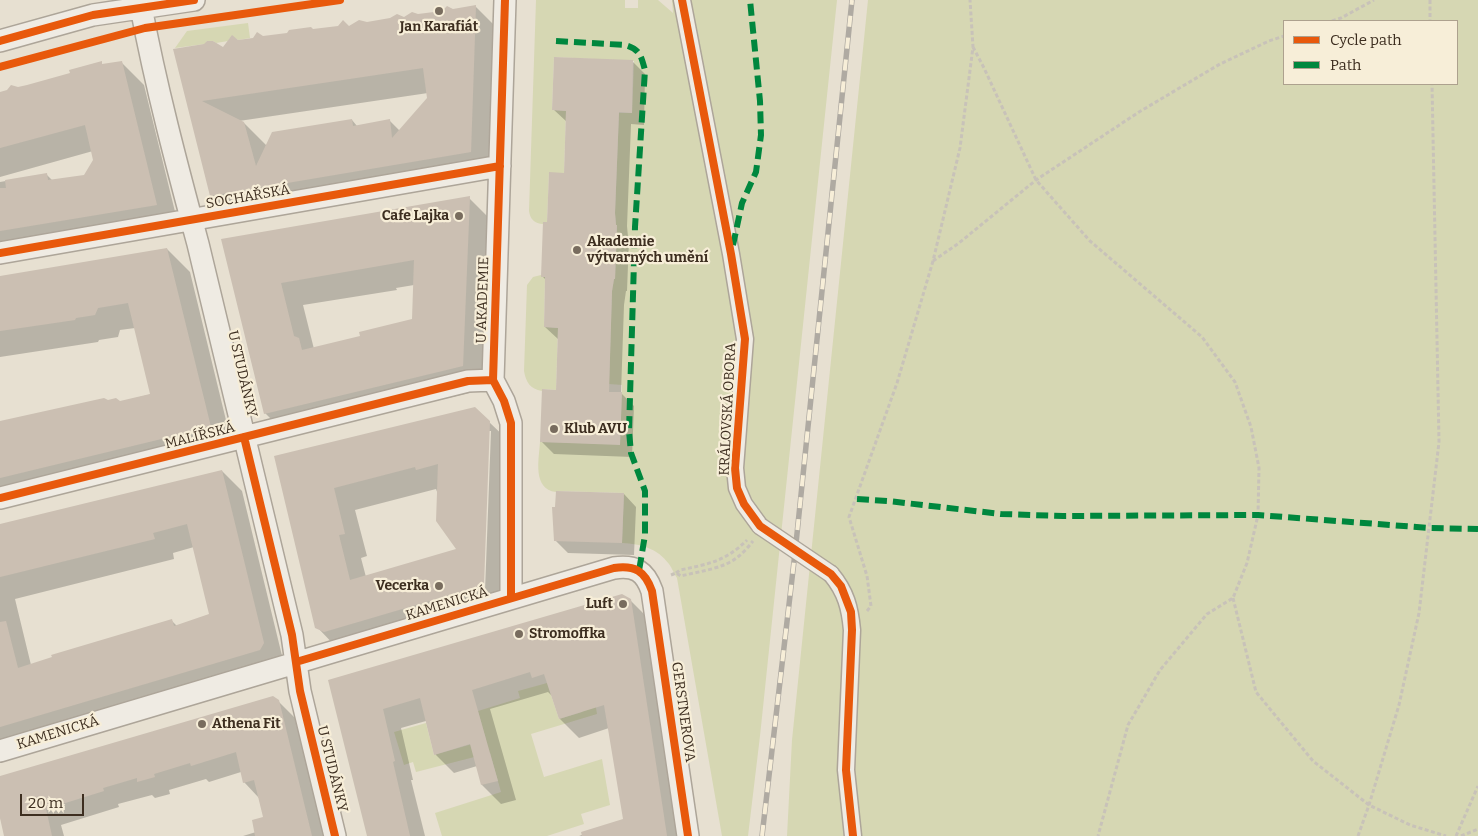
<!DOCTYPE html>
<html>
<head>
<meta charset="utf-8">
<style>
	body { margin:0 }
	#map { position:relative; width:1478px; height:836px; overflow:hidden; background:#e7e0d1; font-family:Bitter,serif }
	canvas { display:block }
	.legend { position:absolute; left:1283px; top:20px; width:175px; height:65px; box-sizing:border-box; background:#f7eed8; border:1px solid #ada18e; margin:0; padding:6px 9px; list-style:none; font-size:15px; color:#3d2e20 }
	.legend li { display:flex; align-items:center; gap:10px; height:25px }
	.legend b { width:25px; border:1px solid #ada18e }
	.scale { position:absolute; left:20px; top:794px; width:64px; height:22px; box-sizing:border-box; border:2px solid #3d2e20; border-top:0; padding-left:6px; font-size:15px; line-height:18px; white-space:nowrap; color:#3d2e20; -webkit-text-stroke:4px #f7eed8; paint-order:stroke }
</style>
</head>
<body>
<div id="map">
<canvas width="1478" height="836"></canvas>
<ul class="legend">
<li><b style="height:6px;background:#e8590c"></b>Cycle path</li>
<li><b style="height:6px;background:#00873e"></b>Path</li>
</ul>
<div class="scale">20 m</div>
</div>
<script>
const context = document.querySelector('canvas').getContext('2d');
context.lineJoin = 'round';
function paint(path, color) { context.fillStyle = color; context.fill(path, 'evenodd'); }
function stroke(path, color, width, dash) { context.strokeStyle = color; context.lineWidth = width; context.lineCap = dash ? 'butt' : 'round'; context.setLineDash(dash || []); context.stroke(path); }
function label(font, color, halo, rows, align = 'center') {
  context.font = font + ' Bitter,serif'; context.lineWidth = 4.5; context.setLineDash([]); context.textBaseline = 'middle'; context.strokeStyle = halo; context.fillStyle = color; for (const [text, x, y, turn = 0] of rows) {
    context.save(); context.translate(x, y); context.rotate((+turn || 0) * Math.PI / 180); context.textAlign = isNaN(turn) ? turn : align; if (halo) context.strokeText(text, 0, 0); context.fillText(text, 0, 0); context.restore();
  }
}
const green = new Path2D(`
	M 536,0 L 625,0 L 625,8 L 638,8 L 638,0 L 658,0 L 673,13 L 672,0 L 837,0 L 760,736 L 748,836 L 722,836 L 677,578 C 674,574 672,568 669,564 C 657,548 641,544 622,543 L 624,493 L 556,491 L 556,492 C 532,489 539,459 540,442 L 620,444 L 622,385 L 609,384 L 612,291 L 614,279 L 615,279 L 617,225 L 616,225 L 615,213 L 619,113 L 632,113 L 634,61 L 554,57 L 552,110 L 566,111 L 564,173 L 549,173 L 547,222 L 543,222 L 543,224 C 535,224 530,219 529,211 Z
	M 868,0 L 1478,0 L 1478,836 L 787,836 L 792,740 ZM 1284,21 L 1457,21 L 1457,84 L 1284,84 Z
	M 248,23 L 250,38 L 238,40 L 235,38 L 230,38 L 228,41 L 216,43 L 213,41 L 207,41 L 205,44 L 175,48 L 187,31 Z
	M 541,275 L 545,277 L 544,327 L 558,328 L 556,390 L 542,389 L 542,391 C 530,389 526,382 524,371 L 527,285 L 533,277 Z
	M 590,670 L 597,714 L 531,734 L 544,777 L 602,759 L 610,805 L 581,814 L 584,824 L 547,836 L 442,836 L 435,813 L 501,792 L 490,753 L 416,772 L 413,762 L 404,765 L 394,732 L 426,723 L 434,755 L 486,740 L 478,711 L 520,698 L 518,691 L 547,683 L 559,719 L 582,712 Z`);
const shadow = new Path2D(`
	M 476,7 L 499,30 L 493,175 L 234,219 L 211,196 L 175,50 L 224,48 L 238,41 L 349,27 L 367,23 ZM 428,93 L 429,98 L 400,131 L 389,120 L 357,126 L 352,120 L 267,146 L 244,123 L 239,121 Z
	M 121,62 L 144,85 L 179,228 L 0,258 L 0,182 L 46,174 L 53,181 L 85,176 L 95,160 L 93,151 L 0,177 L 0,93 L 71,74 L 101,63 L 103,65 Z
	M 633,62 L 645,74 L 644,125 L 631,124 L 627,226 L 628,237 L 629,239 L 627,291 L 626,291 L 624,305 L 621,393 L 634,406 L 632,457 L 554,454 L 541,441 L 558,391 L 558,339 L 545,327 L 546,280 L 542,276 L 548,224 L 565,174 L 567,122 L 553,109 Z
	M 469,198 L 492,221 L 486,389 L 288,436 L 265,413 L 222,240 ZM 414,285 L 413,320 L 361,337 L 314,349 L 303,305 L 397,290 L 396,288 Z
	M 167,249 L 190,272 L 233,449 L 0,506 L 0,424 L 119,402 L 152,394 L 135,328 L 120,330 L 118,337 L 99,340 L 98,342 L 0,357 L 0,277 Z
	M 489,422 L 512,444 L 506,607 L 339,650 L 317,627 L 276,457 ZM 488,431 L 491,431 L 485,591 L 483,591 ZM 436,489 L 458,550 L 366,577 L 361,558 L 367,556 L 355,510 Z
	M 222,471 L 242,491 L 284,664 L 0,747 L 0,525 ZM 194,547 L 211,615 L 177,626 L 172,621 L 31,665 L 15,599 L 174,559 L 173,553 Z
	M 624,494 L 636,507 L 634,555 L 568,553 L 555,540 Z
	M 630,600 L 650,620 L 683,836 L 579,836 L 624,820 L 609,728 L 579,738 L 560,719 L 552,696 L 548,692 L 490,709 L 516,800 L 501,804 L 482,785 L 477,766 L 454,773 L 435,754 L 426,721 L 401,728 L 413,780 L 411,780 L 425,836 L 368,836 L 330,681 Z
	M 278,701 L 295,718 L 324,836 L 243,836 L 256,832 L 264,818 L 259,798 L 244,782 L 241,772 L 209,782 L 206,779 L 169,790 L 170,794 L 155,798 L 152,795 L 118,804 L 119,807 L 61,825 L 64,836 L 5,836 L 0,816 L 0,777 Z`);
const building = new Path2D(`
	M 476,5 L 471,152 L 210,196 L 173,49 L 204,44 L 207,41 L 213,41 L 223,47 L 232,35 L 238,40 L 253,38 L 257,32 L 263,36 L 287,33 L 289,30 L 311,27 L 313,29 L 338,26 L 343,20 L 349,26 L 359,20 L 367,22 L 390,18 L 397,14 L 404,17 L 412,12 L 418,14 L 442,11 L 447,6 L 453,9 ZM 423,68 L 427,98 L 392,138 L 390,119 L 353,126 L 352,119 L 272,132 L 256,166 L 244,122 L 202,101 Z
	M 554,57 L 633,60 L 632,113 L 619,112 L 615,213 L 616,225 L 617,225 L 615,279 L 614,279 L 612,291 L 609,392 L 622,392 L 620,445 L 540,442 L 542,389 L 556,390 L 558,328 L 544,327 L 545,277 L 541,277 L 543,222 L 547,222 L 549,172 L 564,173 L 566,111 L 552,110 Z
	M 102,61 L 102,64 L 122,61 L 157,205 L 0,231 L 0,188 L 6,188 L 5,180 L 47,173 L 48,180 L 84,175 L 93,160 L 85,125 L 0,148 L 0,92 L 7,90 L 11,85 L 18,87 L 27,85 L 70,73 L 69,70 Z
	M 470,196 L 463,366 L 264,414 L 221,239 ZM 414,260 L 412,319 L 359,332 L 360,336 L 302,350 L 299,338 L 294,336 L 281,283 Z
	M 167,248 L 211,427 L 0,478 L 0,421 L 104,398 L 108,400 L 116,398 L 120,401 L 150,394 L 128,303 L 98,308 L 95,315 L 76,318 L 75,320 L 0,331 L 0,276 Z
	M 475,407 L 490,421 L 484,585 L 324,632 L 315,628 L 274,456 ZM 438,464 L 436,521 L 456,549 L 350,580 L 339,535 L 345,534 L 334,488 L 415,467 L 416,470 Z
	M 222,470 L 264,643 L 260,650 L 0,727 L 0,622 L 6,621 L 18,668 L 52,657 L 51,655 L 172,619 L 174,626 L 209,614 L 187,524 L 153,533 L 155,539 L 0,577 L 0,524 Z
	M 556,491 L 624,493 L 622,543 L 554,541 L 552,507 L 555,507 Z
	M 622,594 L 631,599 L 667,836 L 582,836 L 581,832 L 623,819 L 604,705 L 559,719 L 544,674 L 532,678 L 530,672 L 472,690 L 498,781 L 481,785 L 470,744 L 434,755 L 420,698 L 383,709 L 395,761 L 393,762 L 410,836 L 367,836 L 328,680 Z
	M 273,696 L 279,700 L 312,836 L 255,836 L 252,820 L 263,817 L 254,780 L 243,783 L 236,752 L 191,766 L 190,763 L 154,774 L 155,777 L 137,782 L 137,778 L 103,788 L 104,791 L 46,809 L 52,836 L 4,836 L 0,818 L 0,776 Z`);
const path = new Path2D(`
	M 1430,0 L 1430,21
	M 1332,21 L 1341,18 L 1374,0
	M 973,47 L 984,68 L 1036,180 L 1090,241 L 1202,337 L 1235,382 L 1251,427 L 1259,468 L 1258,515 L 1247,563 L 1233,598 L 1207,614 L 1160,670 L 1128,725 L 1098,836
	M 933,261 L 959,243 L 1036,180 L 1139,112 L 1220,64 L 1269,41 L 1284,36
	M 676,573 L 680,570 C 709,564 726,561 747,540
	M 671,575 L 676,573 L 681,576 C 700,571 724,569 739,556 C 744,552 749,546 753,541
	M 1233,598 L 1256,692 L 1313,761 L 1369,805 L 1410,825 L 1446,836
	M 867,611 L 871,606 L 867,576 L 849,517 L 897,383 L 933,261 L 960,148 L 973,47 L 970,0
	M 1358,836 L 1369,805 L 1399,705 L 1419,613 L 1439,442 L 1432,84
	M 1456,836 L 1478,786
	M 1461,836 L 1478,829`);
const pedestrian = new Path2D(`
	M 682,0 L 731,254 L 745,339 L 735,468 L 737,488 L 744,504 L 760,526
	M 831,574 C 846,592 850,608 852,630 L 846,770 L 853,836`);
const minor = new Path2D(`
	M 505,0 L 493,380 L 504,401 L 511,423 L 511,597
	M 141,7 C 156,87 177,166 198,244 L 292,635 L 300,691 L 335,836
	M 0,41 L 93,15 L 194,0
	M 0,253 L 500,166
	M 0,498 L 468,381 L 493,380
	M 0,751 L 614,568 C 635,565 645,571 652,591 L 688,836`);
const rail = new Path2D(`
	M 762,836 L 795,553 L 852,0`);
const pedestrianBridge = new Path2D(`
	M 760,526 L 831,574`);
const quiet = new Path2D(`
	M 556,41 L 625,45 C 640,49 641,56 645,70 L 635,227 L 629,431 L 631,453 L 645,491 L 645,535 L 639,571
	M 733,245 L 742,203 L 756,172 L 761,135 L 760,101 L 750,0
	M 857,499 L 888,501 L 1001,514 L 1063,516 L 1258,515 L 1430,528 L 1478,529`);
const cycleway = new Path2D(`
	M 505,0 L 493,380 L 504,401 L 511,423 L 511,597
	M 682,0 L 731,254 L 745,339 L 735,468 L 737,488 L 744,504 L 760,526 L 831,574 L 841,586 L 851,612 L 852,630 L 846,770 L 853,836
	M 0,41 L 93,15 L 194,0
	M 0,67 L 145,28 L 340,0
	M 0,253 L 500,166
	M 244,437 L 292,635 L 300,691 L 335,836
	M 0,498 L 468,381 L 493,380
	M 296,662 L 614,568 C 635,565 645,571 652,591 L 688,836`);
const markers = [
	[439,11,5,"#786c5e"],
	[459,216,5,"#786c5e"],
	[577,250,5,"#786c5e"],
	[554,429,5,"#786c5e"],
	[439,586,5,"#786c5e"],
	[623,604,5,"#786c5e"],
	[519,634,5,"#786c5e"],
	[202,724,5,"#786c5e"]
];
const poiNames = [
	["Jan Karafiát",439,27,"center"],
	["Cafe Lajka",449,216,"right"],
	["Akademie",587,242],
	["výtvarných umění",587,258],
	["Klub AVU",564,429],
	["Vecerka",429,586,"right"],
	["Luft",613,604,"right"],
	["Stromoffka",529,634],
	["Athena Fit",212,724]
];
const streetNames = [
	["SOCHAŘSKÁ",248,197,-10],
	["U AKADEMIE",483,300,-88],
	["U STUDÁNKY",242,374,77],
	["KRÁLOVSKÁ OBORA",728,409,-87],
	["MALÍŘSKÁ",200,436,-14],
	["KAMENICKÁ",447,604,-17],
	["GERSTNEROVA",683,712,82],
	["KAMENICKÁ",58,733,-17],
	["U STUDÁNKY",332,769,76]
];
paint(green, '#d6d7b3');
paint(shadow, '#0003');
paint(building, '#cbbfb2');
stroke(pedestrian, '#ada599', 19);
stroke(minor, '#ada599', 24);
stroke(path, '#c8c2b9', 3, [4, 2.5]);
stroke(pedestrian, '#efebe3', 16);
stroke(minor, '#efebe3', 21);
stroke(rail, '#afaaa2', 5.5);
stroke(rail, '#f7eed8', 4, [11]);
stroke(pedestrianBridge, '#ada599', 19, []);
stroke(pedestrianBridge, '#efebe3', 16);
stroke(quiet, '#00873e', 6, [12, 6]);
stroke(cycleway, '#e8590c', 8);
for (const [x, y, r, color] of markers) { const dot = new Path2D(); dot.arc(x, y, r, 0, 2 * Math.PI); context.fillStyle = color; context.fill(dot); stroke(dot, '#f7eed8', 2); }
label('bold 14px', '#3d2e20', '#f7eed8', poiNames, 'left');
label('14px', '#3d2e20', '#f7eed8', streetNames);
</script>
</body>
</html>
